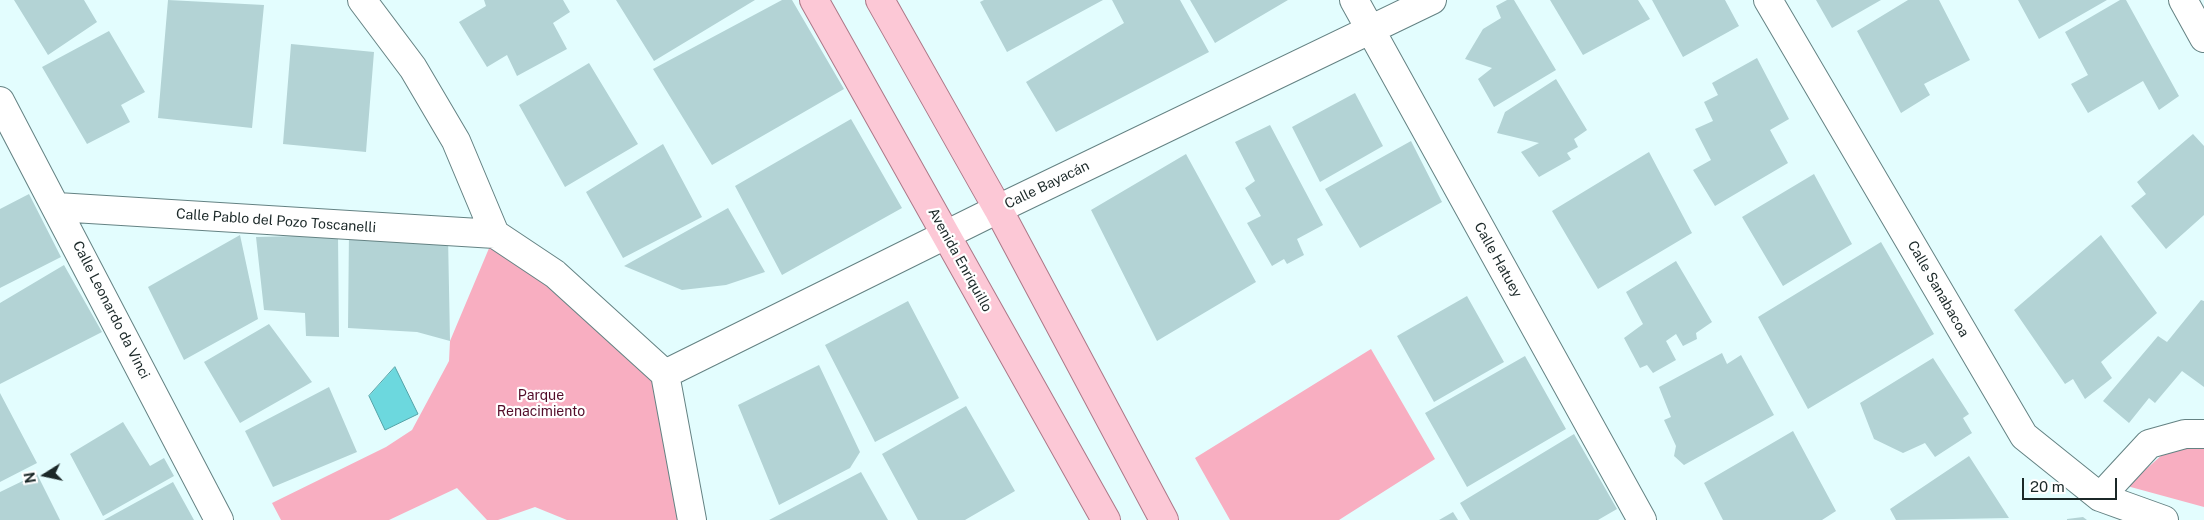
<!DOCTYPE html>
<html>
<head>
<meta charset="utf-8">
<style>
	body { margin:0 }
	#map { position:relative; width:2204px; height:520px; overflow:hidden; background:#e3fdfe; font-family:"Public Sans",sans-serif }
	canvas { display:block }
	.north { position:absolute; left:20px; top:450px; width:50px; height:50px; -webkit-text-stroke:4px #fff; paint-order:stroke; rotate:260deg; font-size:14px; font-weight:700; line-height:20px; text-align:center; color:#1b2828 }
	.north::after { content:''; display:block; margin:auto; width:18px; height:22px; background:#1b2828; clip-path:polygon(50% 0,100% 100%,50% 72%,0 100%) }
	.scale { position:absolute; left:2022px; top:478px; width:95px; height:22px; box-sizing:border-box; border:2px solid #1b2828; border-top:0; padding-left:6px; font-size:15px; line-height:18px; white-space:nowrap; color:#1b2828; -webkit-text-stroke:4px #fff; paint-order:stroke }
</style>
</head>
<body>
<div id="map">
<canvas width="2204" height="520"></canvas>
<div class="north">N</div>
<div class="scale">20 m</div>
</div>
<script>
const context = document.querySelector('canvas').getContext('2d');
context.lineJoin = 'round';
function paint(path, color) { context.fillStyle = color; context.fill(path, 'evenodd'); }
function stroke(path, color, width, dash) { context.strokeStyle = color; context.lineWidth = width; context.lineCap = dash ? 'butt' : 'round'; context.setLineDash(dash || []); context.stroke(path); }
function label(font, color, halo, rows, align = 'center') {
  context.font = font + ' "Public Sans",sans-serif'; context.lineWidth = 4.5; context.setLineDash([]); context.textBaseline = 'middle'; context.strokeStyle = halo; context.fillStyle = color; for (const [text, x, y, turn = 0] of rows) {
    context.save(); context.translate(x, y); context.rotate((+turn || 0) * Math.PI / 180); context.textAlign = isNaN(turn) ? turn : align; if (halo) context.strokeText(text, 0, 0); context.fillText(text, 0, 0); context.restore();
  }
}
const green = new Path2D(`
	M 495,234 L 665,374 L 692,520 L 567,520 L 535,507 L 498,520 L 487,520 L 457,488 L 389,520 L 281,520 L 272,503 L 386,447 L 412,430 L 449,361 L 450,341 Z
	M 1371,349 L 1435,459 L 1339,520 L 1230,520 L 1195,458 Z
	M 2204,443 L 2204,507 L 2127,486 L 2171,447 Z`);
const water = new Path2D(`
	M 395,367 L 418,414 L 385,430 L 369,396 Z`);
const building = new Path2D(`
	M 14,0 L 84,0 L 97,22 L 48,55 Z
	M 168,0 L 264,5 L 252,128 L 158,118 Z
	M 484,0 L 563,0 L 570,12 L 553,23 L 567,49 L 517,76 L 507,55 L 487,67 L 459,22 L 486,6 Z
	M 616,0 L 755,0 L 654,61 Z
	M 782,0 L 792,0 L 844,89 L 712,165 L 653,69 Z
	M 984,0 L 1103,0 L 1007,52 L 980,2 Z
	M 1112,0 L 1180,0 L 1209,52 L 1056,132 L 1026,82 L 1124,23 Z
	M 1190,0 L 1288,0 L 1215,43 Z
	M 1507,0 L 1514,0 L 1556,70 L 1494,107 L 1478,79 L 1492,68 L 1465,59 L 1483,29 L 1501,18 L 1496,6 Z
	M 1550,0 L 1638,0 L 1650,19 L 1583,55 Z
	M 1652,0 L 1725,0 L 1739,26 L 1683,57 Z
	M 1816,0 L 1881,0 L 1832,28 Z
	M 1908,0 L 1939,0 L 1970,60 L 1924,84 L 1930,95 L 1901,113 L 1857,31 Z
	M 2018,0 L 2107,0 L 2039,39 Z
	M 2120,0 L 2126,0 L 2179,96 L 2159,110 L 2143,81 L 2088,113 L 2071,84 L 2088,75 L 2065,32 Z
	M 109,31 L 145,92 L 121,105 L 130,122 L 87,144 L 42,67 Z
	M 291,44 L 374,52 L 366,152 L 283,144 Z
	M 1757,58 L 1789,119 L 1770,130 L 1788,163 L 1715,206 L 1693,170 L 1711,160 L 1695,129 L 1713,121 L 1704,102 L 1718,95 L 1712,83 Z
	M 589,63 L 638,144 L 565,187 L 519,105 Z
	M 1556,79 L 1587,130 L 1574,139 L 1578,147 L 1567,153 L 1571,159 L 1539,177 L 1521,152 L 1539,143 L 1497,133 L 1505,112 Z
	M 1355,93 L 1383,146 L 1320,182 L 1292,127 Z
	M 851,119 L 902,208 L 782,275 L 735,186 Z
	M 1270,125 L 1323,225 L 1297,239 L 1304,255 L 1287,264 L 1284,259 L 1272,266 L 1247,223 L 1261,216 L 1245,188 L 1255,181 L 1235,142 Z
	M 2193,134 L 2204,146 L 2204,215 L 2166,249 L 2131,206 L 2146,194 L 2137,182 Z
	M 1411,141 L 1442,202 L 1360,248 L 1325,189 Z
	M 663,144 L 702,217 L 623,258 L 586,192 Z
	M 1649,152 L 1692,233 L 1598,289 L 1552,211 Z
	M 1186,154 L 1256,282 L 1157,341 L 1091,210 Z
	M 1814,174 L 1852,244 L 1783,286 L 1742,217 Z
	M 29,194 L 61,257 L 0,288 L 0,209 Z
	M 728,208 L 765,272 L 726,285 L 682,290 L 624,266 Z
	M 349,231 L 448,236 L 450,341 L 417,332 L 348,328 Z
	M 240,235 L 258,319 L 184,360 L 148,287 Z
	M 338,235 L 339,337 L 306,336 L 305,313 L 264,310 L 256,237 Z
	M 2101,235 L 2157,313 L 2101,362 L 2112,378 L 2085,399 L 2073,379 L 2065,384 L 2014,310 Z
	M 1881,242 L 1934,334 L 1808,409 L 1758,317 Z
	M 1676,261 L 1712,322 L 1696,333 L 1697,339 L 1683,346 L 1676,334 L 1666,341 L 1676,360 L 1653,373 L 1647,365 L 1640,368 L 1624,338 L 1643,324 L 1626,292 Z
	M 64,265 L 102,332 L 0,384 L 0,303 Z
	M 1467,296 L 1504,362 L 1434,402 L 1397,336 Z
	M 2201,300 L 2204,301 L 2204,387 L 2182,371 L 2155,403 L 2149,398 L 2129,423 L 2103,401 L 2158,336 L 2167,342 Z
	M 908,301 L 959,398 L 875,442 L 825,345 Z
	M 269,324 L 312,382 L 240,423 L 204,362 Z
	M 1722,353 L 1727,364 L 1741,355 L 1774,415 L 1684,465 L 1674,456 L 1676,446 L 1664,420 L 1671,417 L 1659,387 Z
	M 1525,356 L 1566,429 L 1467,487 L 1425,413 Z
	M 1933,358 L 1969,414 L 1963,418 L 1972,433 L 1935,457 L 1925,443 L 1903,453 L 1874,439 L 1860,403 Z
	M 819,365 L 860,452 L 850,468 L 779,505 L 738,405 Z
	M 329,387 L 357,452 L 273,487 L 245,431 Z
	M 0,393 L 37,463 L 0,482 Z
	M 966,406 L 1015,491 L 965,520 L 918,520 L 882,454 Z
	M 123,422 L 150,466 L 164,458 L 174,476 L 103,516 L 70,454 Z
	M 1793,431 L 1836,511 L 1822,520 L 1723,520 L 1704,483 Z
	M 1574,434 L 1617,509 L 1598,520 L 1470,520 L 1460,503 Z
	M 1969,456 L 2009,518 L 1896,520 L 1890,509 Z
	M 861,472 L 888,520 L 769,520 Z
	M 37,474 L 60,520 L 0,520 L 0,492 Z
	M 173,482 L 194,520 L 104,520 Z
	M 1453,512 L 1458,520 L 1439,520 Z
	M 2083,517 L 2087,520 L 2067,520 L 2067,519 Z`);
const minor = new Path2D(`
	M 362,0 L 413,68 L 456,141 L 495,234 L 555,274 L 665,374 L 692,520
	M 1354,0 L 1642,520
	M 1768,0 L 2024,436 L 2100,497 L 2164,520
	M 2183,0 L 2204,38
	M 0,101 L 219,520
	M 57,207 L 495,234
	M 665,374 L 998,209 L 1432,0
	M 2100,497 L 2149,444 L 2185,434 L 2204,434`);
const major = new Path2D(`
	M 814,0 L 1106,520
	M 880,0 L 998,209 L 1164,520`);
const streetNames = [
	["Calle Bayacán",1047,185,-26],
	["Calle Pablo del Pozo Toscanelli",276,221,4],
	["Avenida Enriquillo",960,260,61],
	["Calle Hatuey",1498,260,61],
	["Calle Sanabacoa",1938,289,60],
	["Calle Leonardo da Vinci",111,310,63]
];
const parkNames = [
	["Parque",541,396],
	["Renacimiento",541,412]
];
paint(green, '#f8aec1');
paint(water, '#6cd8de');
stroke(water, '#54a3a7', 1);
paint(building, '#b3d3d5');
stroke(minor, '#648283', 30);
stroke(major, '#ac7888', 30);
stroke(minor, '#fff', 28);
stroke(major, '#fcc8d6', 28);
label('14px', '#1b2828', '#fff', streetNames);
label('14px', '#530d29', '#fff', parkNames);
</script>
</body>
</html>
